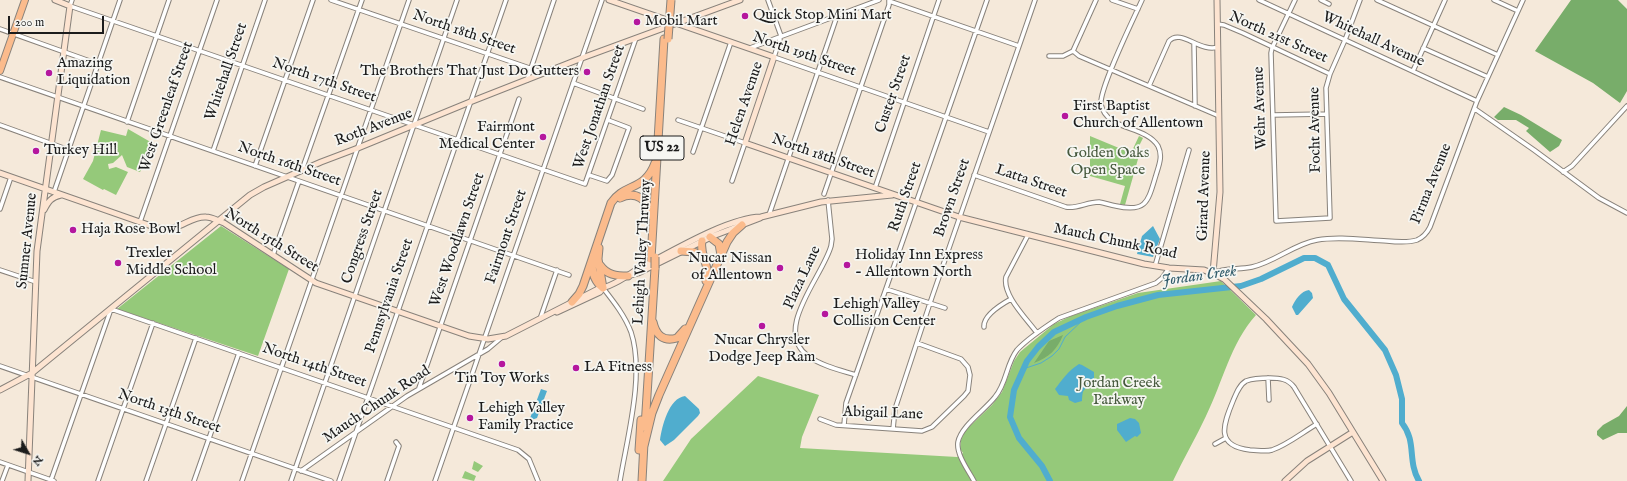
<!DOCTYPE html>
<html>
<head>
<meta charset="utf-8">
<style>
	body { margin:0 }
	#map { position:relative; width:1627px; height:481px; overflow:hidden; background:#f5e9da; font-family:"IM FELL English",serif }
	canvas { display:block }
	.north { position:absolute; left:8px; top:433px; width:40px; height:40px; -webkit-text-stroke:3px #f6f6f2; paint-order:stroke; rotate:129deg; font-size:11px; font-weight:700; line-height:16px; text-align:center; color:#1c1c1c }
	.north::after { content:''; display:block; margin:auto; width:14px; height:18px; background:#1c1c1c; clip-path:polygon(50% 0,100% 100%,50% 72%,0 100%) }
	.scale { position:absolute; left:8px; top:16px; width:96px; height:18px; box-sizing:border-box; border:2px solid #1c1c1c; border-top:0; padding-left:5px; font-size:12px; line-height:14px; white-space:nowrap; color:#1c1c1c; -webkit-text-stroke:3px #f6f6f2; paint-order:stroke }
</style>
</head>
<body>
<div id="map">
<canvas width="1627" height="481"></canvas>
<div class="north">N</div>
<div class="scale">200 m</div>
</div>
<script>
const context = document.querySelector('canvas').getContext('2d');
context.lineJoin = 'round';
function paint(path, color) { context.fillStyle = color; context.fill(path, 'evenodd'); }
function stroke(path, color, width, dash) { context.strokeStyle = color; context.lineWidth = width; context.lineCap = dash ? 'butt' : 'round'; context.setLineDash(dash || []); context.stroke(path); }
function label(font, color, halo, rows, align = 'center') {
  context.font = font + ' "IM FELL English",serif'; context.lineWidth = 3.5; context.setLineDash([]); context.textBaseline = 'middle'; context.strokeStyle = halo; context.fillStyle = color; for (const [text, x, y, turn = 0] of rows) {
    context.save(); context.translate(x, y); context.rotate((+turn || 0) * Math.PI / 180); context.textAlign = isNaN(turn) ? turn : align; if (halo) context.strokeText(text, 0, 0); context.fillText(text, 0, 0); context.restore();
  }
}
const green = new Path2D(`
	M 128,129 L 154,144 L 140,172 L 127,167 L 122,155 L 113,163 L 108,164 L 109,169 L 116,167 L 128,172 L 116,195 L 104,189 L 103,190 L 83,179 L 93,161 L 101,130 L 126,136 Z
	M 1090,136 L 1131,153 L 1139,136 L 1143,138 L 1135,154 L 1138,159 L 1125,205 L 1120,204 L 1125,186 L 1090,176 Z
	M 221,226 L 289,269 L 258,356 L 117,309 Z
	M 1221,281 L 1256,315 C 1230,344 1223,382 1206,416 C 1196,438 1183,459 1173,481 L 663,481 L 691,439 L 758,376 L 819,395 L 802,437 L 800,448 L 957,457 L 963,453 L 960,449 L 961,440 L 965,431 L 992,405 L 1002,392 L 1014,361 L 1020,352 L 1054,324 L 1071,316 L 1138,293 Z
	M 474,461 L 483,466 L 478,472 L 472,469 Z
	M 465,471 L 476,476 L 474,481 L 462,478 Z`);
const forest = new Path2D(`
	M 1571,0 L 1618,0 L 1627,9 L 1627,91 L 1620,103 L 1593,83 L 1535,51 Z
	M 1504,107 L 1521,115 L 1562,140 L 1559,146 L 1550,152 L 1526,131 L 1529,128 L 1516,120 L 1498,120 L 1494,117 Z
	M 1063,335 C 1057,350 1049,357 1034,363 L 1049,341 Z
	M 1627,406 L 1627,433 L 1618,433 L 1603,440 L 1597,435 L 1597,431 L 1603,425 L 1619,416 Z`);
const water = new Path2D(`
	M 1153,226 L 1160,239 L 1153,257 L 1137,254 L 1142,236 Z
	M 1309,290 L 1312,293 L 1313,298 L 1298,315 L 1296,315 L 1292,307 C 1295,300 1301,291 1309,290 Z
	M 1079,364 L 1082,365 L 1094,372 L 1094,385 C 1082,390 1083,389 1082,401 L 1075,403 L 1069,400 L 1068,396 L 1059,395 L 1055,389 C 1062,380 1068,371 1079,364 Z
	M 541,389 L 547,391 L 537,418 L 529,421 Z
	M 685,396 L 699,409 L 700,413 L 698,416 L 674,440 L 665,446 L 660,440 C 662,426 669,398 685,396 Z
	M 1130,418 L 1135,419 L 1139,423 L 1141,433 L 1137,437 L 1135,436 L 1126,442 L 1117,430 L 1117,424 Z`);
const stream = new Path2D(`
	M 1023,369 L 1041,363 L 1052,356 L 1059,349 L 1065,337 L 1086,317`);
const river = new Path2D(`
	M 1050,481 L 1042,466 L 1019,438 L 1010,417 L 1014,390 L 1027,361 L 1038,347 L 1054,332 L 1086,317 L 1117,306 L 1158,295 L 1241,286 L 1261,279 L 1304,258 L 1315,258 L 1328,265 L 1344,299 L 1385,350 L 1396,375 L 1402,399 L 1402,423 C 1417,442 1407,460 1419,481`);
const street = new Path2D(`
	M 72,0 L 70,6 L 585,184 L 636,38
	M 331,0 L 544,73
	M 768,0 L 781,36 L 774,57 L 989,132
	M 1112,0 L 1138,9
	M 1259,0 L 1477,101
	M 1295,0 L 1272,48 L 1271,53 L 1276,221 L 1330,218 L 1326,88 L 1330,74 L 1345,40 L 1360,0
	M 1321,0 L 1329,4
	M 1377,0 L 1498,55
	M 1494,0 L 1518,11
	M 889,1 L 1019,46
	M 1217,24 L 1224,25 L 1243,33 L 1330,74
	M 0,29 L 98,64
	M 1194,43 L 1195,106
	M 750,48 L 879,0
	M 1423,48 L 1488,77
	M 1073,51 L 1096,0
	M 1049,56 L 1063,56 L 1073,51 L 1079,56 L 1219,116
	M 1413,71 L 1445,0
	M 0,77 L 569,275
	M 527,80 L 554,0
	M 573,83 L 643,109
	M 1149,86 L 1169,41 C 1181,28 1200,53 1218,47
	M 1475,109 L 1534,150 L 1599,198 L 1627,213
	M 1273,115 L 1326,114
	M 678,120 L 745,143 L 732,181
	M 127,122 L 169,0
	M 0,125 L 69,150
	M 213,151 L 265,0
	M 693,152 L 731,42
	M 255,166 L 313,0
	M 302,170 L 362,0
	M 1563,172 L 1572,166 L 1627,106
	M 589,175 L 607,181 L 612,175 L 629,128 L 608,120
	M 974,175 L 1066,207 C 1077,209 1087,202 1099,202 C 1105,203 1110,205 1116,206 C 1147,213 1148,201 1156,175 C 1159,165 1163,156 1158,146 C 1145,125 1106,131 1101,104 C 1099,89 1134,18 1142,0
	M 875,188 L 939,0
	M 54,192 L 120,0
	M 824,194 L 889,5 L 889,0
	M 828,200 L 832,239 L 831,246 C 823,276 772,330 808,356 C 822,366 840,370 856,375
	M 0,209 L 11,177
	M 769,215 L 837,16
	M 140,222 L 217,0
	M 1028,235 L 1006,277 C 1002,295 1027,319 1037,333
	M 273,255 L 299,181
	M 1155,266 L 1189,150
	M 0,270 L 36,282
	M 1213,273 C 1225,267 1239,270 1252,267 C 1275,262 1294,244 1317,240 C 1339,236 1364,240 1387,241 C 1397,242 1408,243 1417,240 C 1424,237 1427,233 1430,227 L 1477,101 L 1523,0
	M 603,288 C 614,302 625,316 631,332 C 645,374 627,438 620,481
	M 886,289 L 945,308
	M 540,319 L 557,270
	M 984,327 C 983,315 1002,304 1011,299
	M 0,366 L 331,481
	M 1268,378 L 1269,400
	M 419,388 L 519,99
	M 820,419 L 836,425 L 922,431 L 932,427 L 964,396 L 968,391 L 970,375 L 968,367 L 961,359 L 917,343
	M 1317,424 C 1303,432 1287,445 1272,450 C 1265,452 1257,450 1250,450 C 1215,446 1223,425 1233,401 C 1236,394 1239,385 1246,381 C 1254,378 1262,378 1270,378 C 1280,378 1288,379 1294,387 L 1351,481
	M 844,425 L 846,403 L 987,0
	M 893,429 L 895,409 L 930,303 L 1035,0
	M 1215,444 L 1226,438
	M 0,462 L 54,481
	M 301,471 L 407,396 L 488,349 L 501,338
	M 51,480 L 111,309 L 518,450 L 529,459 L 538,481
	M 2,481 L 8,465
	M 98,481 L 153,323
	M 146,481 L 196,338
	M 194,481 L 239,353
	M 242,481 L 409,0
	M 291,481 L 457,0
	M 339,481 L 506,0
	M 387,481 L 399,446 L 396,442
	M 435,481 L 602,0
	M 974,481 C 968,470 956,454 958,442 C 961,426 985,410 995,397 C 1007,383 1006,364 1017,350 C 1028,338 1045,327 1059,318 L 1156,283 L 1162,278 L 1169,268`);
const secondary = new Path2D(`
	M 609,0 L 774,57 L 745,143 L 959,217 L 1144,264 L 1169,268 L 1204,270 L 1216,275 L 1224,279 L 1266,319 L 1308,364 L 1329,393 L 1383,481
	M 0,173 L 157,228 C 179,233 189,216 206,217 C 212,217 218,221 224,223 L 316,283 L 469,336 L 488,339 L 506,336 L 598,289 C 611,287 626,277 636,270 C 668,254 726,218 761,217 L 821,202 L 892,195
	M 44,210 C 48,202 51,197 61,195
	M 1213,273 L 1220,192 L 1217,0
	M 631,275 L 638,273 L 713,236 L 760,218
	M 557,312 L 600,292 L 603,288
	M 0,390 L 32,373 L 250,195 L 264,187 L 321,162 L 358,148 L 470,102 L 582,58 L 740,0
	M 28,481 L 37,251 L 70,6 L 55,0
	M 1285,481 L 1307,461 L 1353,432`);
const primary = new Path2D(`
	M 0,71 L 25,0`);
const highway = new Path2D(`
	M 620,198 C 636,190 648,200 652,216
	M 710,237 L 719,244 L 721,255
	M 702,241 C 699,257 711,264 706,281
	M 599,248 L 598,259 L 603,288
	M 681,251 L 694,252 L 703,258
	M 651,259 L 664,39
	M 592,263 C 592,274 595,282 603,288
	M 600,265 C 607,275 616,276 628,276
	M 572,302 L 579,294 L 583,286 L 611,203 C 624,183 645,191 655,163
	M 653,322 C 656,335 663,342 677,338 L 685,329
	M 645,427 L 655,268
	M 644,446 L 652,413 L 659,395 L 727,242 L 733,233 L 742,225
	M 639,450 L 641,420
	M 642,481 L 644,443`);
const highwayBridge = new Path2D(`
	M 668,39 L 671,0
	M 655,268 L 655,257`);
const markers = [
	[745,16,4,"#b5179e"],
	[637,22,4,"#b5179e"],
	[587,72,4,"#b5179e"],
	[49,73,4,"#b5179e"],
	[1065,116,4,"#b5179e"],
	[543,137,4,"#b5179e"],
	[36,151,4,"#b5179e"],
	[73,230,4,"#b5179e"],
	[118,263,4,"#b5179e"],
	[847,265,4,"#b5179e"],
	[780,268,4,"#b5179e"],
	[825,314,4,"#b5179e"],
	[762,326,4,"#b5179e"],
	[502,364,4,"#b5179e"],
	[576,368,4,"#b5179e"],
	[470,418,4,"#b5179e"]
];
const shields = [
	[662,148,44]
];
const shieldNames = [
	["US 22",662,148]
];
const poiNames = [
	["Quick Stop Mini Mart",753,16],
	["Mobil Mart",645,22],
	["Amazing",57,64],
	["Liquidation",57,81],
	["The Brothers That Just Do Gutters",579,72,"right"],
	["First Baptist",1073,107],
	["Church of Allentown",1073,124],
	["Fairmont",535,128,"right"],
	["Medical Center",535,145,"right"],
	["Turkey Hill",44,151],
	["Haja Rose Bowl",81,230],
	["Trexler",126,254],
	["Middle School",126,271],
	["Holiday Inn Express",855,256],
	["- Allentown North",855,273],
	["Nucar Nissan",772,259,"right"],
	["of Allentown",772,276,"right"],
	["Lehigh Valley",833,305],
	["Collision Center",833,322],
	["Nucar Chrysler",762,341,"center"],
	["Dodge Jeep Ram",762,358,"center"],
	["LA Fitness",584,368],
	["Tin Toy Works",502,379,"center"],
	["Lehigh Valley",478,409],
	["Family Practice",478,426]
];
const streetNames = [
	["North 18th Street",464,33,19],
	["North 21st Street",1278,38,24],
	["Whitehall Avenue",1373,40,25],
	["North 19th Street",804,55,19],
	["Whitehall Street",227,72,-71],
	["North 17th Street",324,81,19],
	["Custer Street",894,94,-71],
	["Helen Avenue",745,104,-71],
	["West Greenleaf Street",167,107,-71],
	["West Jonathan Street",600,107,-71],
	["Wehr Avenue",1261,108,-92],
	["Roth Avenue",374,128,-21],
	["Focht Avenue",1316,130,-91],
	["North 18th Street",823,157,19],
	["North 16th Street",289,165,19],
	["Latta Street",1031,182,19],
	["Pirma Avenue",1432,184,-68],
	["Girard Avenue",1205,196,-88],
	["Ruth Street",906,197,-71],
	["Brown Street",953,198,-71],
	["Congress Street",363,237,-71],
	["Fairmont Street",507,237,-71],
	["West Woodlawn Street",458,240,-71],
	["Sumner Avenue",28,241,-84],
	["North 15th Street",271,241,32],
	["Mauch Chunk Road",1115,242,12],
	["Lehigh Valley Thruway",643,252,-87],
	["Plaza Lane",803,278,-65],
	["Pennsylvania Street",390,296,-71],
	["North 14th Street",314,366,19],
	["Mauch Chunk Road",377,405,-34],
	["North 13th Street",169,412,19],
	["Abigail Lane",883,414,2]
];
const parkNames = [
	["Golden Oaks",1108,154],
	["Open Space",1108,171],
	["Jordan Creek",1119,384],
	["Parkway",1119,401]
];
const waterNames = [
	["Jordan Creek",1199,277,-8]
];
paint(green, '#95c97a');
paint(forest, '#78ad6a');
paint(water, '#50adce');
stroke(stream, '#50adce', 1);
stroke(river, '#50adce', 6);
stroke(street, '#88827b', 5.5);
stroke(secondary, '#88827b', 7);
stroke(primary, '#88827b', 8);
stroke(highway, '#88827b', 9);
stroke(street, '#fff', 3.5);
stroke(secondary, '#fde4d1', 5);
stroke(primary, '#fbbb8c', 6);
stroke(highway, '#fbbb8c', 7);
stroke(highwayBridge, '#88827b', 9, []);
stroke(highwayBridge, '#fbbb8c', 7);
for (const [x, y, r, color] of markers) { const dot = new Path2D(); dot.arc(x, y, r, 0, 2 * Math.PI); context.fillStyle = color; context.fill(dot); stroke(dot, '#f6f6f2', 1.5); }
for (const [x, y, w] of shields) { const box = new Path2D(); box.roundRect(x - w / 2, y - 12, w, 24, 3); context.fillStyle = '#f6f6f2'; context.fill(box); stroke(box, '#1c1c1c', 1); }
label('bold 14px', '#1c1c1c', null, shieldNames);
label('15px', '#1c1c1c', '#f6f6f2', poiNames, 'left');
label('15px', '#1c1c1c', '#f6f6f2', streetNames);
label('15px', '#46593d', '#f6f6f2', parkNames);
label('italic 16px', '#335d6c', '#f6f6f2', waterNames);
</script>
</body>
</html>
